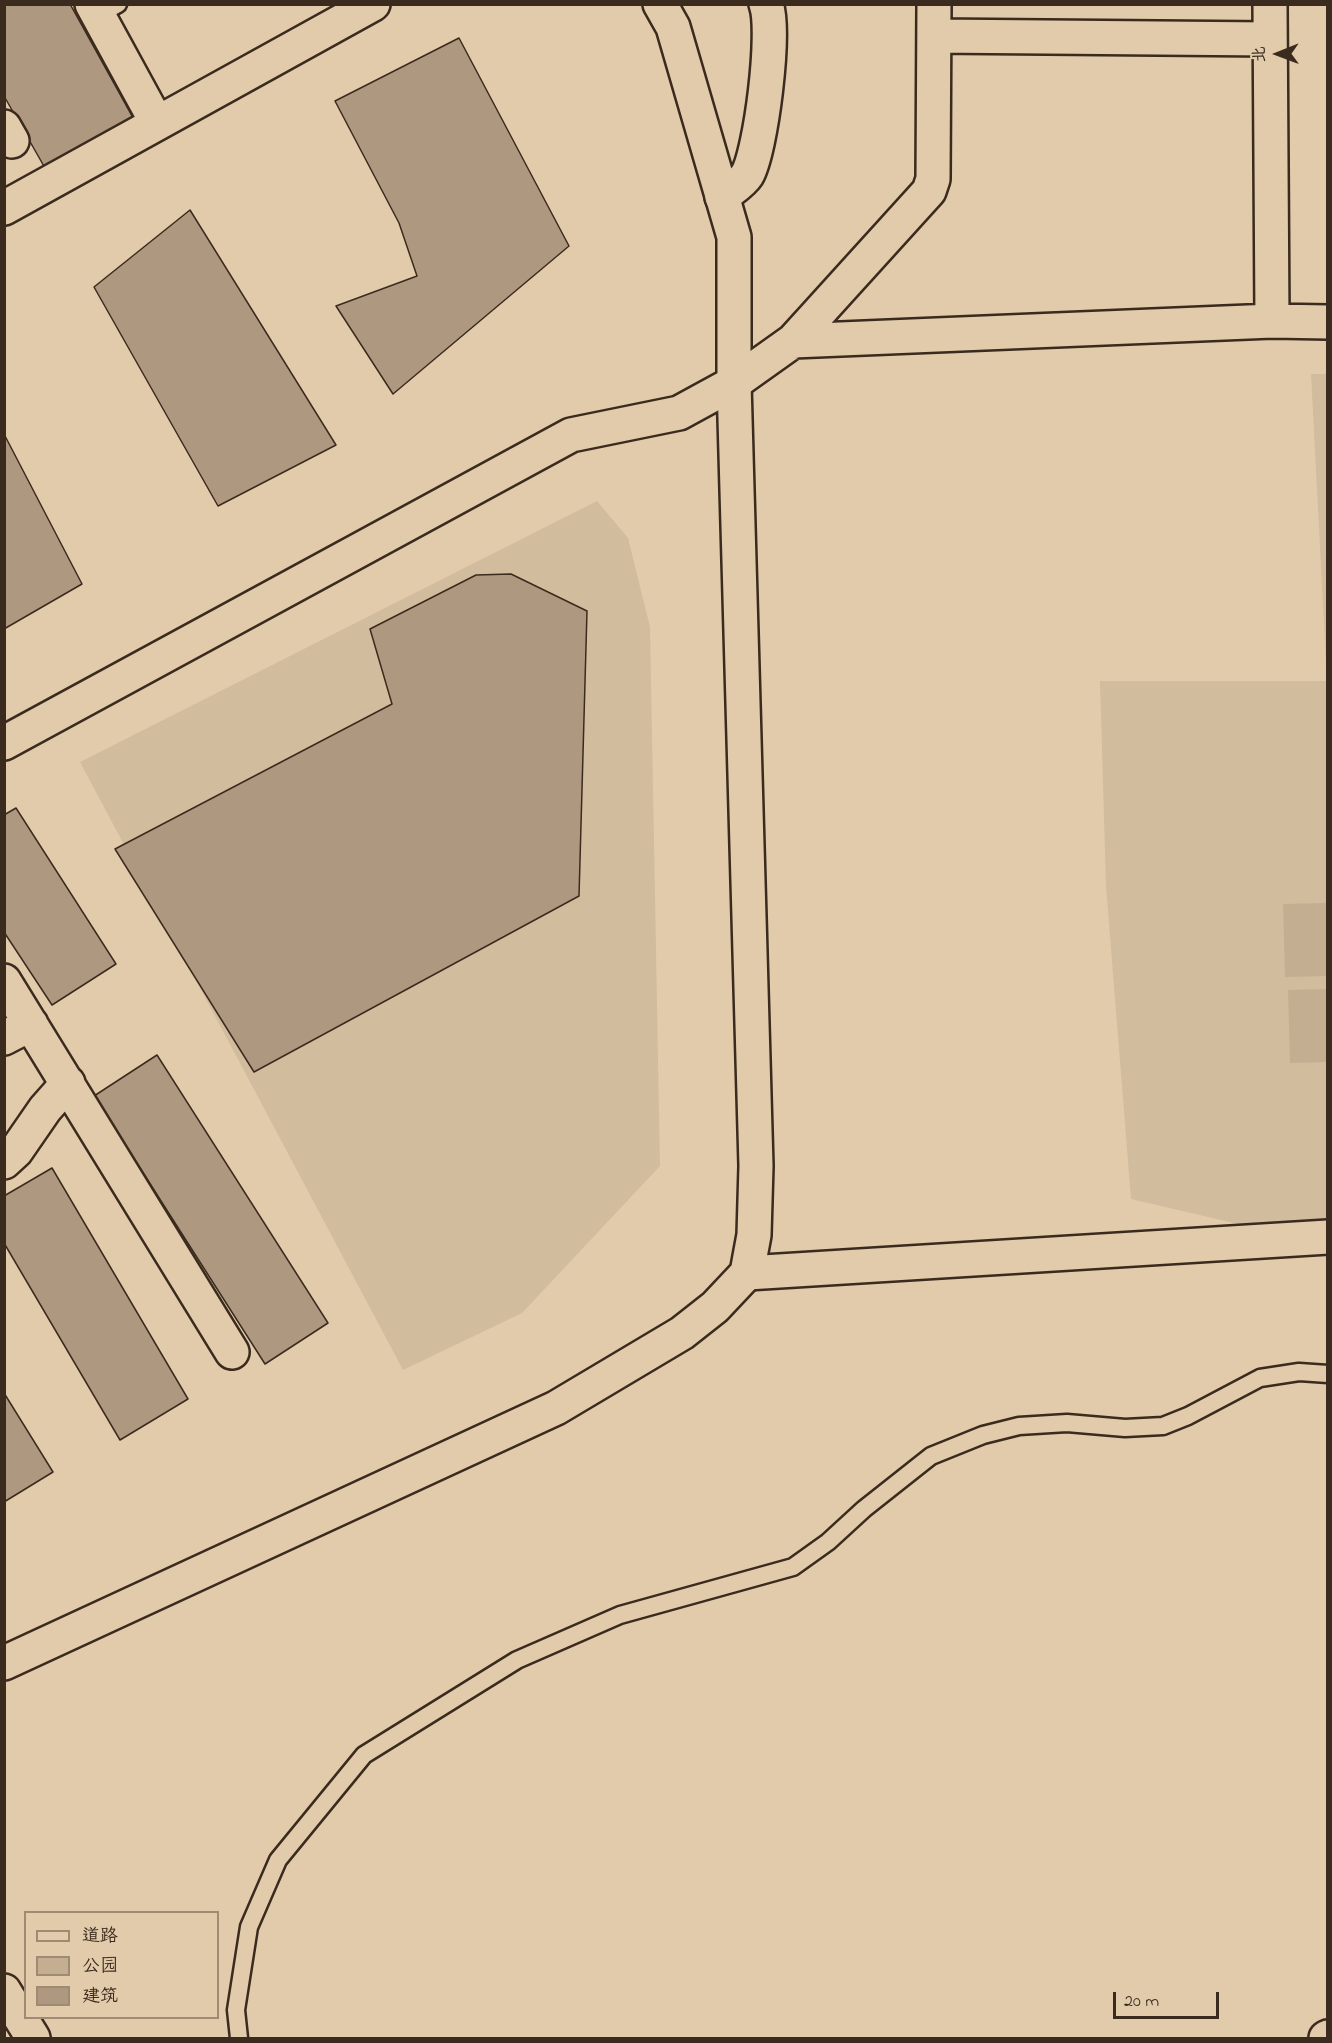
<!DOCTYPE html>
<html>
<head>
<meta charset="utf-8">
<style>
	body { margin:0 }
	#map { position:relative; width:1332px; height:2043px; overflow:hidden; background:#e1cbab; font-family:"Indie Flower","LXGW WenKai TC",sans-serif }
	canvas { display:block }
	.frame { position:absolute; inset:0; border:6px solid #3b2a1e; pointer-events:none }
	.legend { position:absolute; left:24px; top:1911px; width:195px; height:108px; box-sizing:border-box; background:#e1cbab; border:2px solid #9f8b73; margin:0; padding:8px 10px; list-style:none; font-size:18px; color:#3b2a1e }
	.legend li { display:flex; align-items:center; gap:12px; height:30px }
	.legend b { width:30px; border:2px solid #9f8b73 }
	.north { position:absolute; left:1248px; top:24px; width:60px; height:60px; -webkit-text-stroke:4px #e1cbab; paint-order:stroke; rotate:269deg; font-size:16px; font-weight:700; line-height:24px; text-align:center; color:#3b2a1e }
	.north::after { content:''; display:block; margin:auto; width:21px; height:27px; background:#3b2a1e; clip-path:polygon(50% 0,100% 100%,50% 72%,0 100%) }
	.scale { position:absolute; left:1113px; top:1992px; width:106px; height:27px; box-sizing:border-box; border:3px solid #3b2a1e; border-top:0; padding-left:8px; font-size:18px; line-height:21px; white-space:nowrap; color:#3b2a1e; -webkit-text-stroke:4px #e1cbab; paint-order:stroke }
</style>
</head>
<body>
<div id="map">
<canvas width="1332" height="2043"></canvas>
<div class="frame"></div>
<ul class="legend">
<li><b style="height:8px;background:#e1cbab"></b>道路</li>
<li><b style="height:16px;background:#c3ae91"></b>公园</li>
<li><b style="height:16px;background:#ae9980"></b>建筑</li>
</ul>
<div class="north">北</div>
<div class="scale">20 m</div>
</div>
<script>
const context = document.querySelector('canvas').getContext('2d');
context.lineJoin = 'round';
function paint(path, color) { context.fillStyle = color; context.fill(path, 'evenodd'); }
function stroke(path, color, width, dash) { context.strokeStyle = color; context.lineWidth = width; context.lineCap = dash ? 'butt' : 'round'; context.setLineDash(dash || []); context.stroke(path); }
const built = new Path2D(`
	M 1311,374 L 1327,374 L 1327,1226 L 1268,1231 L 1131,1199 L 1106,886 L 1100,681 L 1327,681 Z
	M 597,501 L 628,538 L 650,627 L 660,1166 L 522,1313 L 403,1370 L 80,762 Z`);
const green = new Path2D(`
	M 1327,903 L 1327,976 L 1285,977 L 1283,904 Z
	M 1327,989 L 1327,1062 L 1290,1063 L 1288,990 Z`);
const building = new Path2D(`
	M 4,4 L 70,4 L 137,125 L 45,168 L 4,96 Z
	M 459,38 L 569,246 L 393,394 L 336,306 L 417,276 L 399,223 L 335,101 Z
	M 190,210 L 336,445 L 218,506 L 94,287 Z
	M 4,434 L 82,584 L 4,629 Z
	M 511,574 L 587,611 L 579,896 L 254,1072 L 115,849 L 392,704 L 370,629 L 476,575 Z
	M 16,808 L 116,964 L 52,1005 L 4,932 L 4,815 Z
	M 157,1055 L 328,1323 L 265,1364 L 94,1096 Z
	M 52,1168 L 188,1399 L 120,1440 L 4,1243 L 4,1196 Z
	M 4,1393 L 53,1472 L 4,1502 Z`);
const service = new Path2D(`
	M 98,15 L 118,4
	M 239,2038 L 236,2010 L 249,1927 L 278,1860 L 364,1755 L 517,1660 L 620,1615 L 793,1567 L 828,1542 L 864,1509 L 931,1456 L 983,1435 L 1019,1426 L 1067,1423 L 1125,1428 L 1163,1426 L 1188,1416 L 1260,1378 L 1299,1372 L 1328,1374`);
const minor = new Path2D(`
	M 92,4 L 157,123
	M 1270,4 L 1272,321
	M 934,36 L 1270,39
	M 4,127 L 12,141
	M 722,197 C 730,190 742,183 747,175 C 761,151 776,31 766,4
	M 4,208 L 373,4
	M 793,341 L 929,191 L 933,179 L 934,4
	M 4,743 L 571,435 L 679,413 L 734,383 L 793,341 L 1272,321 L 1328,322
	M 4,981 L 232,1352
	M 4,1038 L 31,1024
	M 4,1162 L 16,1151 L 45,1109 L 68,1083
	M 747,1273 L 1328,1237`);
const tertiary = new Path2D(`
	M 4,1663 L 556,1408 L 682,1333 L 715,1307 L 747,1273 L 754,1235 L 756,1166 L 734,383 L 734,237 L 673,27 L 660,4
	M 4,1991 L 33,2038`);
const primary = new Path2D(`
	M 1326,2038 L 1328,2037`);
paint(built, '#d2bc9e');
paint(green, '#c3ae91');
paint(building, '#ae9980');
stroke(building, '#3b2a1e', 1.5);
stroke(service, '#3b2a1e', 21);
stroke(minor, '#3b2a1e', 38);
stroke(tertiary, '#3b2a1e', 38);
stroke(primary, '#3b2a1e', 38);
stroke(service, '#e1cbab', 16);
stroke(minor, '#e1cbab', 33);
stroke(tertiary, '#e1cbab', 33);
stroke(primary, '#e1cbab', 33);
</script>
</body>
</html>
